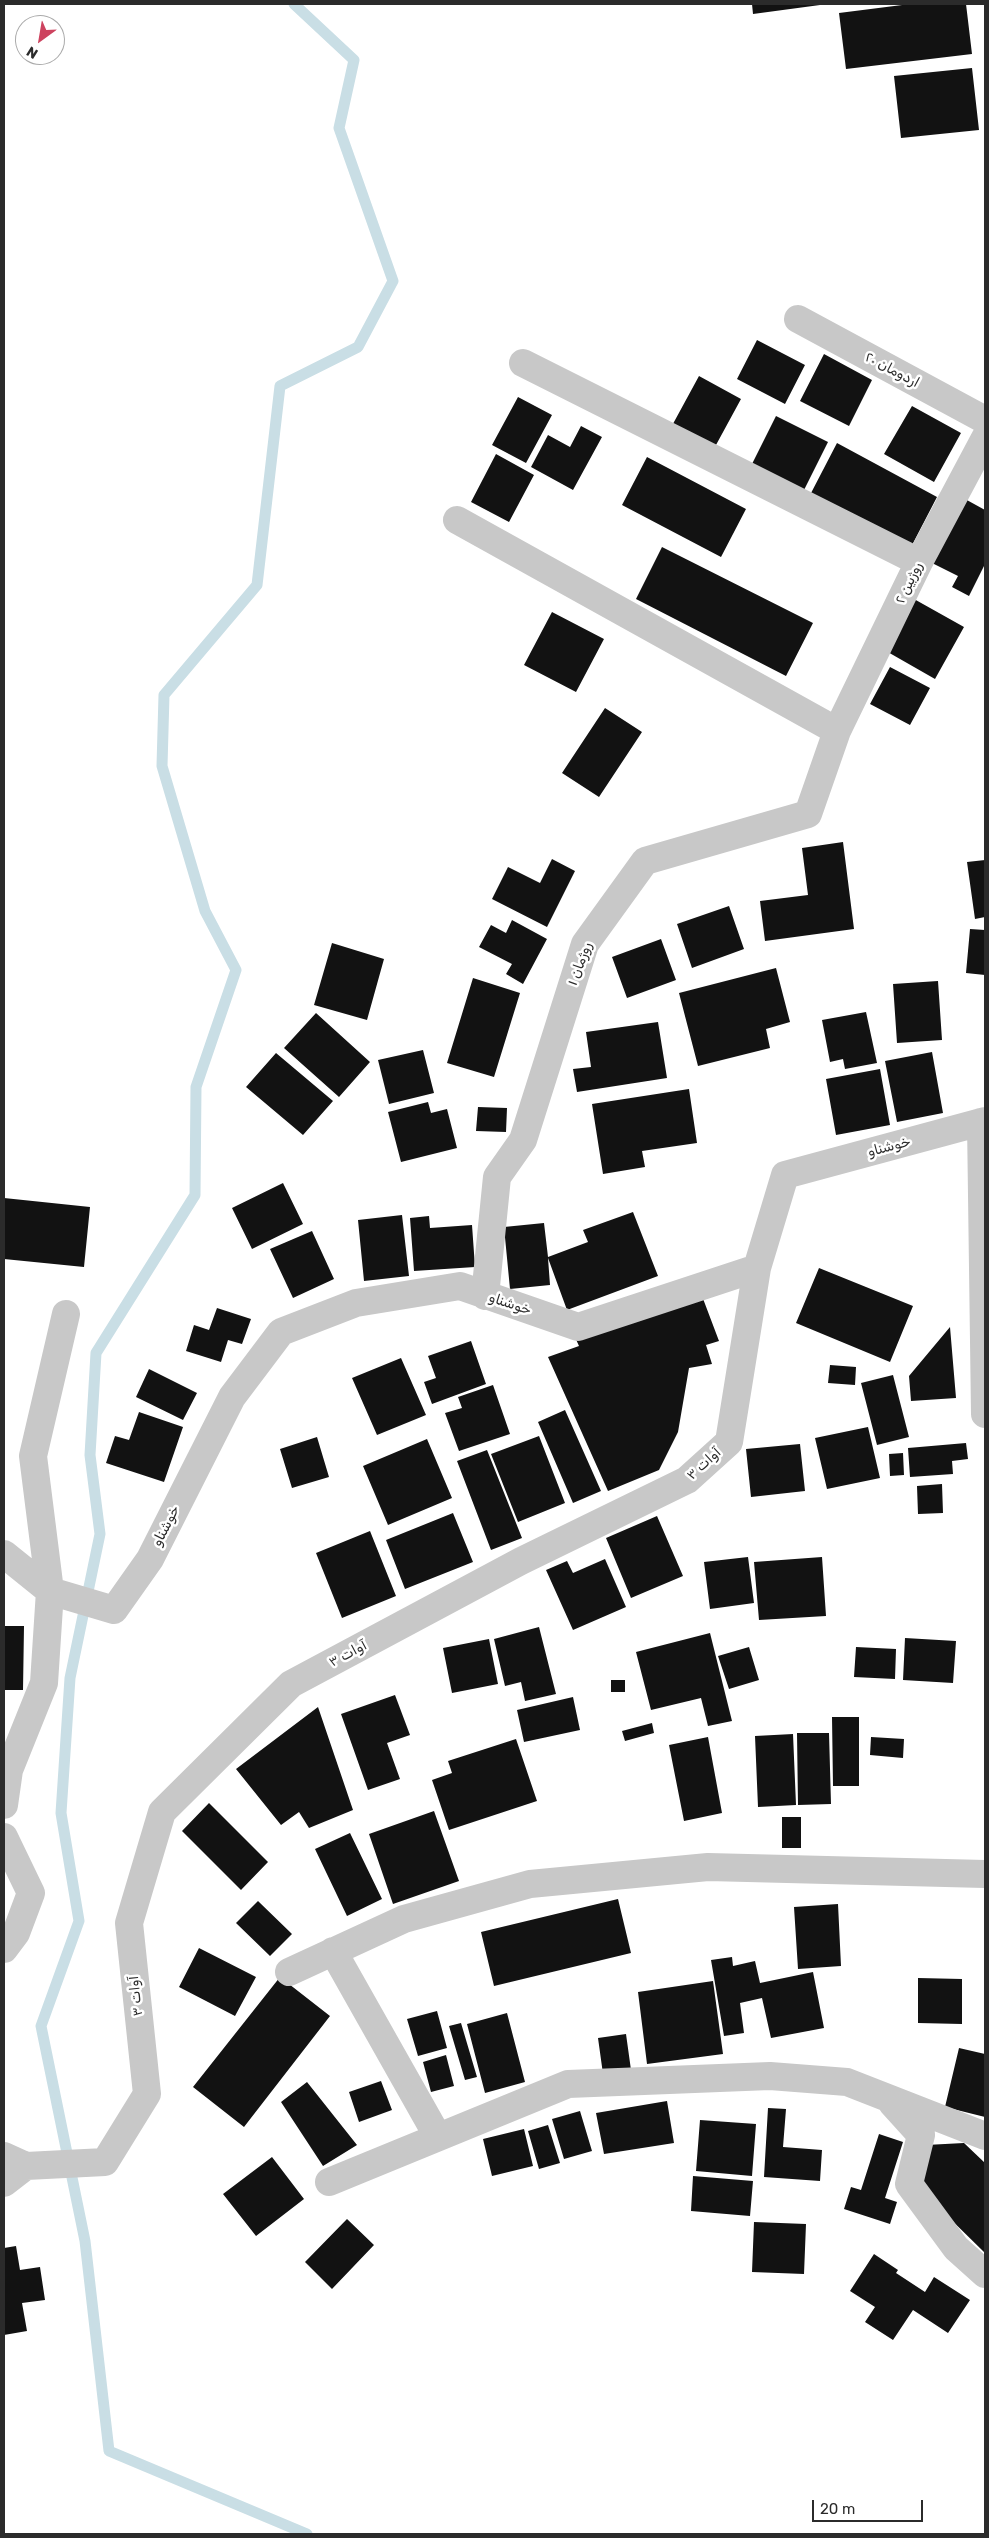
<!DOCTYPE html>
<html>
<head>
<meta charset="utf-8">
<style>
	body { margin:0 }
	#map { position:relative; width:989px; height:2538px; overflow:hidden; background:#fff; font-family:Rubik,sans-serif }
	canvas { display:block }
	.frame { position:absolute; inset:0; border:5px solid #2b2b2b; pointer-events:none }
	.north { position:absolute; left:15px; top:15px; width:50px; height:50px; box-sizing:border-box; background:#fff; border:1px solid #aaa; border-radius:50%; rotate:212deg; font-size:14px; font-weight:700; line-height:20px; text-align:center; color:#2b2b2b }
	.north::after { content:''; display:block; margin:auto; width:18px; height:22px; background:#cd435f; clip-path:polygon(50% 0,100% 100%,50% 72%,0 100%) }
	.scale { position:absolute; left:812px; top:2500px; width:111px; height:22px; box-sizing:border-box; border:2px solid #2b2b2b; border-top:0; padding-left:6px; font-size:15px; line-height:18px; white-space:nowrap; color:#2b2b2b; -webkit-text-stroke:4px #fff; paint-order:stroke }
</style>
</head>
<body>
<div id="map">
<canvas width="989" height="2538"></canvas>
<div class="frame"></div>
<div class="north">N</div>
<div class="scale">20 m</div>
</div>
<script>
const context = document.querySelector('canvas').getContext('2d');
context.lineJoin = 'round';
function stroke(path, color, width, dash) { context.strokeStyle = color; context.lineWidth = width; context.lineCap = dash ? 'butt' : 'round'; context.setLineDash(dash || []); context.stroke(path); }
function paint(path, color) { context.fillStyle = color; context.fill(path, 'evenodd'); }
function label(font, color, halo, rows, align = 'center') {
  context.font = font + ' Rubik,Cairo,sans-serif'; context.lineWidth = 5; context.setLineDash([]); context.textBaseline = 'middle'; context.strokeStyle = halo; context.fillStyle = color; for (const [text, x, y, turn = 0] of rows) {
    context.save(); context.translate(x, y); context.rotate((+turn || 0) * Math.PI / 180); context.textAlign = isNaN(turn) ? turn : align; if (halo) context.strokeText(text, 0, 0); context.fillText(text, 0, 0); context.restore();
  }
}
const stream = new Path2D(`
	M 294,4 L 354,60 L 339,128 L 393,281 L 358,347 L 280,386 L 257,585 L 164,695 L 162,766 L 205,911 L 236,970 L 196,1087 L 195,1195 L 96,1353 L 90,1455 L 100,1534 L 70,1678 L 61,1813 L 79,1921 L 41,2026 L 85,2241 L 109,2451 L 307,2534`);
const building = new Path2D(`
	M 752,4 L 820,4 L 820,5 L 753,14 Z
	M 910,4 L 966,4 L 972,54 L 846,69 L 839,13 Z
	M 972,68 L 979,130 L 901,138 L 894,76 Z
	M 757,340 L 805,365 L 785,404 L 737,379 Z
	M 824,354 L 872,380 L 849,426 L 800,401 Z
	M 699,376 L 741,399 L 710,456 L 668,433 Z
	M 518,397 L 552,415 L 526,463 L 492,445 Z
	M 912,406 L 961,433 L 934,482 L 884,454 Z
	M 776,416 L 828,442 L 804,490 L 752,464 Z
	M 581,426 L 602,437 L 573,490 L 531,467 L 548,435 L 570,447 Z
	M 837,443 L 937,497 L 910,549 L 810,495 Z
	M 496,454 L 534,475 L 509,522 L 471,502 Z
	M 647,457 L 746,509 L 721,557 L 622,505 Z
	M 965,499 L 985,510 L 985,564 L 969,596 L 952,587 L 958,576 L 932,563 Z
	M 662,547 L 813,623 L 786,676 L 636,599 Z
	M 914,599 L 964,627 L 935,679 L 886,651 Z
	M 552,612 L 604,639 L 576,692 L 524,665 Z
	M 890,667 L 930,688 L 910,725 L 870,704 Z
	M 605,708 L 642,732 L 599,797 L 562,773 Z
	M 843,842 L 854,929 L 765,941 L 760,901 L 808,895 L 802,848 Z
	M 552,859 L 575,871 L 547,927 L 492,899 L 508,867 L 540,883 Z
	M 985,860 L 985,917 L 975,919 L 967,862 Z
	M 729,906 L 744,949 L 692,968 L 677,924 Z
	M 512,920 L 547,939 L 523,984 L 506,974 L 512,964 L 479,947 L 491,925 L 506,933 Z
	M 970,929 L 985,930 L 985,975 L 966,973 Z
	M 661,939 L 676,980 L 627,998 L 612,957 Z
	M 332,943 L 384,959 L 367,1020 L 314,1005 Z
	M 776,968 L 790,1022 L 766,1029 L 770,1048 L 698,1066 L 679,993 Z
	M 473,978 L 520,993 L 494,1077 L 447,1063 Z
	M 938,981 L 942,1040 L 897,1043 L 893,984 Z
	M 866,1012 L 877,1063 L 845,1069 L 843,1059 L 830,1062 L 822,1020 Z
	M 316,1013 L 370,1062 L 339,1097 L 284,1048 Z
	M 658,1022 L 667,1078 L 577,1092 L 573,1069 L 591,1067 L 586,1032 Z
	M 423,1050 L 434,1093 L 389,1104 L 378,1060 Z
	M 932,1052 L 943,1113 L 897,1122 L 885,1061 Z
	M 276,1053 L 333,1101 L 303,1135 L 246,1087 Z
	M 880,1069 L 890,1125 L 836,1135 L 826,1079 Z
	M 689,1089 L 697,1143 L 642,1151 L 645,1167 L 603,1174 L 592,1104 Z
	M 428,1102 L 431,1113 L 447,1109 L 457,1148 L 401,1162 L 388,1112 Z
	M 478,1107 L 507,1108 L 506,1132 L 476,1131 Z
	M 283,1183 L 303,1224 L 252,1249 L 232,1208 Z
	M 4,1198 L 90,1207 L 84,1267 L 4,1259 Z
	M 633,1212 L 658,1276 L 567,1310 L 548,1258 L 550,1285 L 510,1289 L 504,1227 L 544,1223 L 548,1257 L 588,1242 L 583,1230 Z
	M 402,1215 L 409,1276 L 364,1281 L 358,1220 Z
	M 429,1216 L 430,1228 L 472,1225 L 475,1267 L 414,1271 L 410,1218 Z
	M 312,1231 L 334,1279 L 293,1298 L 270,1249 Z
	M 819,1268 L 913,1306 L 890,1362 L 796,1323 Z
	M 702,1296 L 719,1341 L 706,1345 L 712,1364 L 689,1368 L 678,1432 L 659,1470 L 608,1491 L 548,1357 L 579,1346 L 574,1335 Z
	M 217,1308 L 251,1319 L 242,1344 L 228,1340 L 221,1362 L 186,1351 L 194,1325 L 209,1330 Z
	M 950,1327 L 956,1398 L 911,1401 L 909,1376 Z
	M 471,1341 L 486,1384 L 432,1404 L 424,1382 L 436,1378 L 428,1356 Z
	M 401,1358 L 426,1415 L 377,1435 L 352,1378 Z
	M 830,1365 L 856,1367 L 855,1385 L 828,1383 Z
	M 149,1369 L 197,1393 L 183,1420 L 136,1397 Z
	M 893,1375 L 909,1437 L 877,1445 L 861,1383 Z
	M 493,1385 L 510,1434 L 459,1451 L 445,1413 L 462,1408 L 458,1397 Z
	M 565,1410 L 601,1491 L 573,1503 L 538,1422 Z
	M 139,1412 L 183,1427 L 164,1482 L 106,1463 L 115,1436 L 129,1440 Z
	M 868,1427 L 880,1478 L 827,1489 L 815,1438 Z
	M 539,1436 L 565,1503 L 518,1522 L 491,1454 Z
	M 317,1437 L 329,1477 L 292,1488 L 280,1449 Z
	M 427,1439 L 452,1498 L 388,1525 L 363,1466 Z
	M 966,1443 L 968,1459 L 952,1461 L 953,1474 L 910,1477 L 908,1448 Z
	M 800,1444 L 805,1491 L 751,1497 L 746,1449 Z
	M 487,1450 L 522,1538 L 491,1550 L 457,1461 Z
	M 903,1453 L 904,1475 L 890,1476 L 889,1454 Z
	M 942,1484 L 943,1513 L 918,1514 L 917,1486 Z
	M 453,1513 L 473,1562 L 405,1589 L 386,1540 Z
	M 657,1516 L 683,1576 L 631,1598 L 606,1538 Z
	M 370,1531 L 396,1596 L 342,1618 L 316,1553 Z
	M 748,1557 L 754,1603 L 710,1609 L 704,1562 Z
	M 822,1557 L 826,1616 L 759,1620 L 754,1562 Z
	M 605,1559 L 626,1607 L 573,1630 L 546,1570 L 567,1561 L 573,1573 Z
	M 4,1626 L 24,1626 L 23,1690 L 4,1690 Z
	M 539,1627 L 556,1694 L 525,1701 L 521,1682 L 505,1686 L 494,1639 Z
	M 710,1633 L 732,1721 L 708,1726 L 701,1698 L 651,1710 L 636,1652 Z
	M 905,1638 L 956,1641 L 953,1683 L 903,1680 Z
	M 489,1639 L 498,1684 L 452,1693 L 443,1648 Z
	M 749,1647 L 759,1680 L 729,1689 L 718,1656 Z
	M 856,1647 L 896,1649 L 895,1679 L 854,1677 Z
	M 611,1680 L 625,1680 L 625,1692 L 611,1692 Z
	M 395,1695 L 410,1735 L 387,1743 L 400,1779 L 368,1790 L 341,1714 Z
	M 573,1697 L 580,1730 L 524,1742 L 517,1710 Z
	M 318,1707 L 353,1810 L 309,1828 L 299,1812 L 281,1825 L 236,1769 Z
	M 832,1717 L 859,1717 L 859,1786 L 833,1786 Z
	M 652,1723 L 654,1733 L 625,1741 L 622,1731 Z
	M 797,1733 L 829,1733 L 831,1804 L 798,1805 Z
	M 793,1734 L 796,1805 L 758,1807 L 755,1736 Z
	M 708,1737 L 722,1813 L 684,1821 L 669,1745 Z
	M 871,1737 L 904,1739 L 903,1758 L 870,1755 Z
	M 516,1739 L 537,1801 L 449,1830 L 432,1780 L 452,1773 L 448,1761 Z
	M 209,1803 L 268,1862 L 241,1890 L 182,1831 Z
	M 434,1811 L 459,1881 L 393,1904 L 369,1834 Z
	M 782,1817 L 801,1817 L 801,1848 L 782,1848 Z
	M 350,1833 L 382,1899 L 347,1916 L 315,1849 Z
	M 618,1899 L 631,1953 L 494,1986 L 481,1932 Z
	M 258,1901 L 292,1934 L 270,1956 L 236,1923 Z
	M 838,1904 L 841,1966 L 798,1969 L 794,1907 Z
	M 199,1948 L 256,1977 L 235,2016 L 179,1987 Z
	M 732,1957 L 733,1966 L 755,1961 L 760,1983 L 813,1972 L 824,2028 L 771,2038 L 762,1998 L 740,2003 L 744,2033 L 724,2036 L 711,1960 Z
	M 280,1977 L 330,2016 L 244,2127 L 193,2087 Z
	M 918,1978 L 962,1979 L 962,2024 L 918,2023 Z
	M 713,1981 L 723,2054 L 647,2064 L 638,1992 Z
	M 437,2011 L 447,2048 L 418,2056 L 407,2019 Z
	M 507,2013 L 525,2082 L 485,2093 L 467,2024 Z
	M 461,2023 L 477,2077 L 465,2080 L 449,2026 Z
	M 626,2034 L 631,2070 L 603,2074 L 598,2038 Z
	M 959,2048 L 985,2054 L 985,2117 L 945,2107 Z
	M 446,2055 L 454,2086 L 431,2092 L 423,2062 Z
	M 381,2081 L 392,2110 L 359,2122 L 349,2092 Z
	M 307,2082 L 357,2145 L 323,2166 L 281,2102 Z
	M 667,2101 L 674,2143 L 604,2154 L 596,2113 Z
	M 768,2108 L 786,2109 L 783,2147 L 822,2150 L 820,2181 L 764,2177 Z
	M 580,2111 L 592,2151 L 564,2159 L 552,2119 Z
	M 700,2120 L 756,2124 L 752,2176 L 696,2171 Z
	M 548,2125 L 560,2163 L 539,2169 L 528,2131 Z
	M 524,2129 L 533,2166 L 492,2176 L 483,2139 Z
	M 879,2134 L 903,2142 L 885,2198 L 897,2202 L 890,2224 L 844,2209 L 851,2187 L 861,2190 Z
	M 964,2143 L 985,2163 L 985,2253 L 931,2200 L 918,2182 L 926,2145 Z
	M 272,2157 L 304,2199 L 256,2236 L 223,2194 Z
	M 693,2176 L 753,2181 L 750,2216 L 691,2211 Z
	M 347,2219 L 374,2245 L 332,2289 L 305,2262 Z
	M 754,2222 L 806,2224 L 804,2274 L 752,2272 Z
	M 16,2246 L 20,2270 L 40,2267 L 45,2300 L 22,2303 L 27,2331 L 4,2335 L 4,2248 Z
	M 874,2254 L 898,2270 L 896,2273 L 925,2292 L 934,2277 L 970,2300 L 948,2333 L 913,2310 L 893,2340 L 865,2322 L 875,2307 L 850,2291 Z`);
const street = new Path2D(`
	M 798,319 L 985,420
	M 523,363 L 919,562
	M 457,520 L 837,731
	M 981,1122 L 985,1414
	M 485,1296 L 497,1177 L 523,1140 L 585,944 L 645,861 L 808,814 L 837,731 L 919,562 L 985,438
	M 4,1554 L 50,1591 L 114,1610 L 150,1559 L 232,1397 L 281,1332 L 356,1303 L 460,1286 L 578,1327 L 757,1268 L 785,1175 L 985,1121
	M 4,1805 L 9,1770 L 44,1683 L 50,1591 L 33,1456 L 66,1314
	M 4,1837 L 31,1893 L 16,1933 L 4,1949
	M 333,1951 L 438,2137
	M 289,1972 L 404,1919 L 530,1884 L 708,1867 L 985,1874
	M 892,2103 L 921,2135 L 909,2184 L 956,2248 L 985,2274
	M 4,2156 L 26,2166 L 105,2162 L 147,2094 L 129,1923 L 162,1812 L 291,1684 L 521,1561 L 687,1480 L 729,1442 L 757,1268
	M 329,2182 L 568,2084 L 770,2076 L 847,2082 L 985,2136
	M 4,2183 L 26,2166`);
const streetNames = [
	["اردومان ۲۰",892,370,28],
	["روژبین ۲",909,583,-64],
	["روژمان ۱",580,964,-70],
	["خوشناو",889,1147,-15],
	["خوشناو",510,1304,18],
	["آوات ۳",704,1464,-42],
	["خوشناو",166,1526,-63],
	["آوات ۳",348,1654,-28],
	["آوات ۳",136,1996,-96]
];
stroke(stream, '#c9dee5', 11);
paint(building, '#121212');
stroke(street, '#c8c8c8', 28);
label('14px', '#2b2b2b', '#fff', streetNames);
</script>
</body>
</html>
